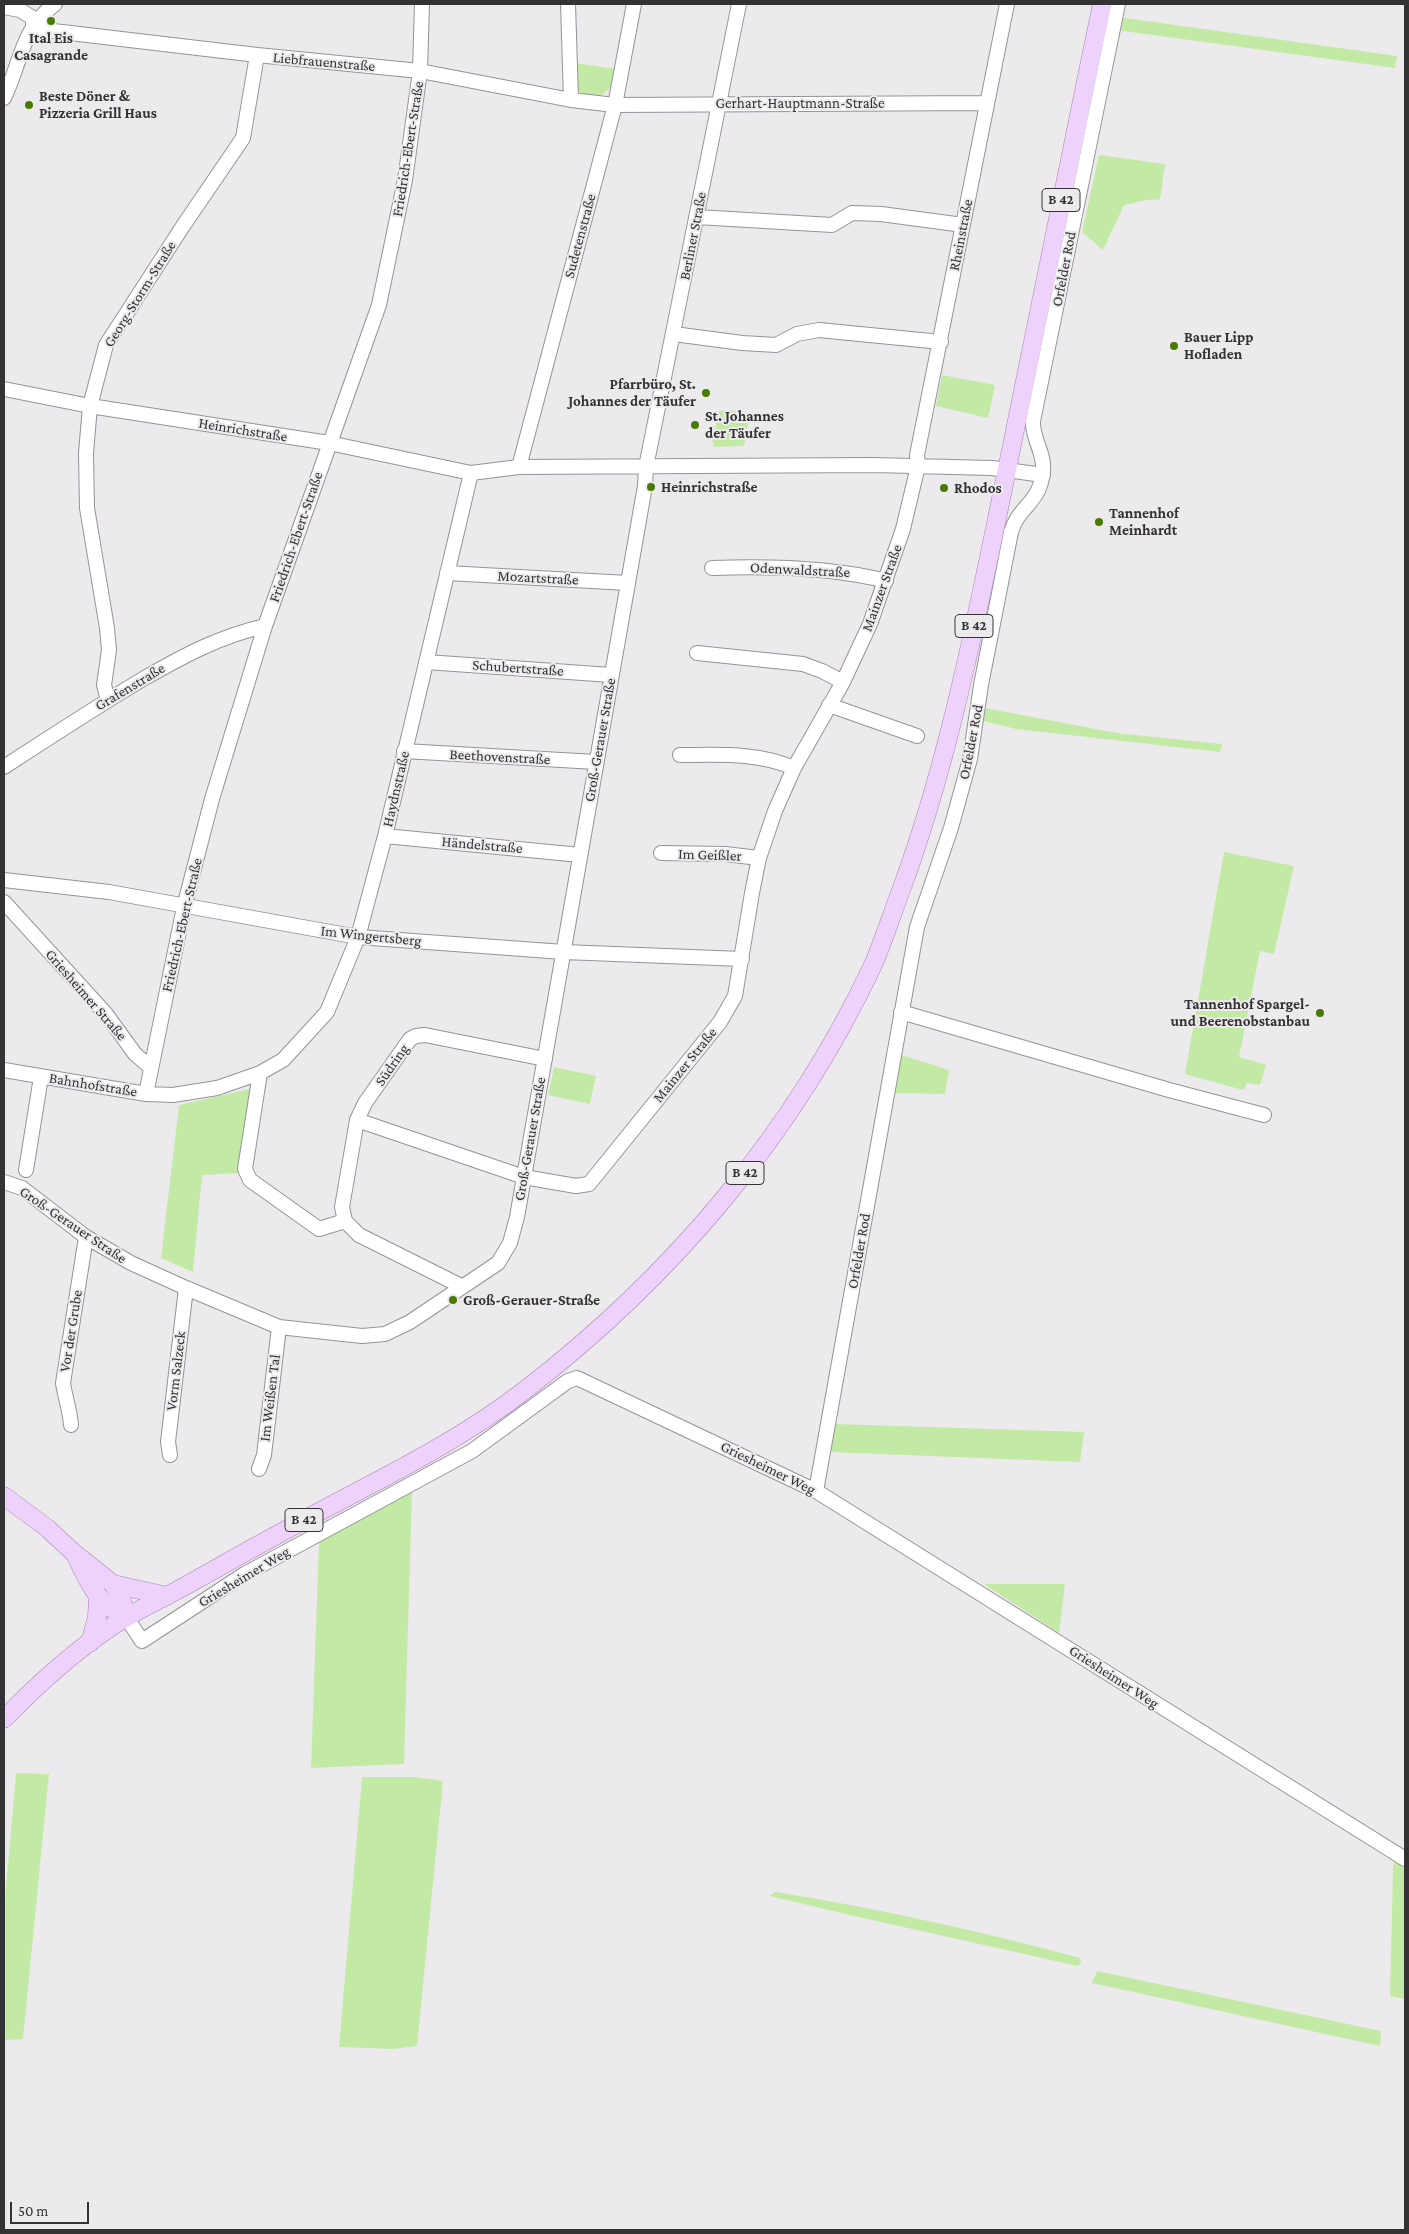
<!DOCTYPE html>
<html>
<head>
<meta charset="utf-8">
<style>
	body { margin:0 }
	#map { position:relative; width:1409px; height:2234px; overflow:hidden; background:#edeaee; font-family:"Crimson Pro",serif }
	canvas { display:block }
	.frame { position:absolute; inset:0; border:5px solid #333234; pointer-events:none }
	.scale { position:absolute; left:10px; top:2202px; width:79px; height:22px; box-sizing:border-box; border:2px solid #333234; border-top:0; padding-left:6px; font-size:15px; line-height:18px; white-space:nowrap; color:#333234; -webkit-text-stroke:4px #edeaee; paint-order:stroke }
</style>
</head>
<body>
<div id="map">
<canvas width="1409" height="2234"></canvas>
<div class="frame"></div>
<div class="scale">50 m</div>
</div>
<script>
const context = document.querySelector('canvas').getContext('2d');
context.lineJoin = 'round';
function paint(path, color) { context.fillStyle = color; context.fill(path, 'evenodd'); }
function stroke(path, color, width, dash) { context.strokeStyle = color; context.lineWidth = width; context.lineCap = dash ? 'butt' : 'round'; context.setLineDash(dash || []); context.stroke(path); }
function label(font, color, halo, rows, align = 'center') {
  context.font = font + ' "Crimson Pro",serif'; context.lineWidth = 4; context.setLineDash([]); context.textBaseline = 'middle'; context.strokeStyle = halo; context.fillStyle = color; for (const [text, x, y, turn = 0] of rows) {
    context.save(); context.translate(x, y); context.rotate((+turn || 0) * Math.PI / 180); context.textAlign = isNaN(turn) ? turn : align; if (halo) context.strokeText(text, 0, 0); context.fillText(text, 0, 0); context.restore();
  }
}
const green = new Path2D(`
	M 1118,17 L 1397,56 L 1395,68 L 1116,30 Z
	M 575,63 L 615,69 L 611,87 L 602,95 L 584,96 L 575,88 Z
	M 1099,155 L 1165,164 L 1160,200 C 1148,198 1137,203 1124,205 L 1103,250 L 1082,232 Z
	M 942,375 L 995,385 L 988,418 L 936,406 Z
	M 731,410 L 750,414 L 744,446 L 714,447 L 712,439 L 713,432 L 715,432 L 718,411 Z
	M 985,708 L 1117,733 L 1222,744 L 1220,752 L 1016,729 L 983,721 Z
	M 1224,852 L 1294,866 L 1274,954 L 1260,951 L 1239,1057 L 1266,1065 L 1260,1085 L 1247,1083 L 1243,1090 L 1185,1074 Z
	M 898,1054 L 949,1070 L 945,1094 L 891,1093 Z
	M 554,1067 L 596,1076 L 590,1104 L 548,1095 Z
	M 250,1089 L 239,1173 L 202,1175 L 193,1272 L 161,1258 L 179,1105 Z
	M 835,1424 L 1084,1432 L 1080,1462 L 830,1452 Z
	M 412,1492 L 404,1764 L 311,1768 L 319,1542 Z
	M 984,1584 L 1065,1584 L 1059,1633 Z
	M 16,1773 L 49,1774 L 23,2039 L 4,2040 L 4,1910 Z
	M 362,1777 L 415,1777 L 443,1781 L 417,2046 L 394,2049 L 339,2047 Z
	M 1400,1860 L 1405,1863 L 1405,1999 L 1390,1996 L 1393,1866 L 1395,1861 Z
	M 775,1892 C 877,1908 980,1931 1080,1958 L 1081,1963 L 1078,1966 L 854,1916 L 770,1896 Z
	M 1097,1971 L 1381,2031 L 1380,2046 L 1092,1983 Z`);
const minor = new Path2D(`
	M 568,4 L 571,100
	M 4,7 L 20,10 L 36,20
	M 33,24 L 45,30 L 257,55 L 420,71 L 571,100 L 615,105 L 986,103
	M 4,98 C 21,63 21,29 55,4
	M 697,217 L 832,225 L 852,213 L 881,214 L 963,225
	M 674,334 L 742,343 L 776,345 L 797,334 L 819,330 L 941,342
	M 4,389 L 90,406 L 329,443 L 471,473 L 519,467 L 873,465 L 992,468 L 1043,475
	M 519,467 L 615,105 L 634,4
	M 712,568 C 769,566 831,567 886,581
	M 447,573 L 628,583
	M 697,653 L 803,664 L 822,671 L 843,682
	M 426,662 L 611,675
	M 108,700 L 104,685 L 109,650 L 107,628 L 87,508 L 86,453 L 90,406 L 106,345 L 183,226 L 243,138 L 257,55
	M 829,705 L 917,736
	M 404,751 L 596,762
	M 680,755 C 719,755 757,752 794,768
	M 4,767 C 50,737 96,707 143,679 C 183,656 220,636 265,626
	M 385,836 L 580,855
	M 661,853 L 725,854 L 759,858
	M 4,880 L 109,892 L 358,937 L 564,952 L 742,959
	M 4,902 L 106,1014 L 135,1054 L 150,1067
	M 901,1012 L 1169,1090 L 1264,1115
	M 4,1070 L 146,1094 L 173,1095 L 217,1088 L 260,1073 L 283,1060 L 327,1012 L 358,937 L 385,836 L 471,473
	M 260,1073 L 245,1169 L 250,1180 L 319,1229 L 345,1221
	M 146,1094 L 184,907 L 212,799 L 265,626 L 379,305 L 405,180 L 420,71 L 422,4
	M 357,1120 L 524,1177 L 576,1186 L 589,1184 L 720,1022 L 735,996 L 752,893 L 759,858 L 775,811 L 794,768 L 843,682 L 870,624 L 903,529 L 918,466 L 917,455 L 1007,4
	M 26,1170 L 41,1077
	M 4,1182 L 22,1188 L 86,1237 L 131,1263 L 186,1288 L 279,1327 L 362,1336 L 385,1334 L 410,1322 L 498,1263 L 510,1243 L 517,1217 L 645,486 L 646,467 L 739,4
	M 461,1286 L 359,1235 L 345,1221 L 342,1207 L 357,1120 L 365,1103 L 410,1039 L 416,1036 L 425,1035 L 545,1059
	M 71,1425 C 70,1410 65,1397 63,1383 L 86,1237
	M 170,1455 L 168,1442 L 186,1288
	M 259,1469 L 264,1455 L 279,1327
	M 816,1491 L 917,927 L 951,828 L 970,759 L 981,685 L 1011,532 C 1019,505 1040,504 1043,471 C 1045,453 1032,439 1033,421 L 1118,4
	M 126,1617 L 142,1641 L 243,1575 L 472,1451 L 568,1381 L 577,1378 L 816,1491 L 1405,1859`);
const major = new Path2D(`
	M 4,1496 L 47,1528 L 74,1553 L 113,1584 L 121,1597 L 126,1617
	M 76,1556 C 90,1585 96,1602 126,1617
	M 113,1584 L 167,1596
	M 90,1643 L 97,1617 L 98,1598
	M 4,1719 C 36,1686 72,1653 111,1627 C 134,1611 162,1599 187,1585 C 240,1555 294,1525 349,1496 C 410,1464 471,1432 525,1390 C 672,1277 794,1133 873,965 C 883,942 891,917 900,893 C 948,764 974,629 1002,494 C 1035,330 1068,167 1102,4`);
const markers = [
	[51,21,5,"#487a04"],
	[29,105,5,"#487a04"],
	[1174,346,5,"#487a04"],
	[706,393,5,"#487a04"],
	[695,425,5,"#487a04"],
	[651,487,5,"#487a04"],
	[944,488,5,"#487a04"],
	[1099,522,5,"#487a04"],
	[1320,1013,5,"#487a04"],
	[453,1300,5,"#487a04"]
];
const shields = [
	[1061,200,38],
	[974,626,38],
	[745,1173,38],
	[304,1520,38]
];
const shieldNames = [
	["B 42",1061,200],
	["B 42",974,626],
	["B 42",745,1173],
	["B 42",304,1520]
];
const poiNames = [
	["Ital Eis",51,38,"center"],
	["Casagrande",51,55,"center"],
	["Beste Döner &",39,96],
	["Pizzeria Grill Haus",39,113],
	["Bauer Lipp",1184,337],
	["Hofladen",1184,354],
	["Pfarrbüro, St.",696,384,"right"],
	["Johannes der Täufer",696,401,"right"],
	["St. Johannes",705,416],
	["der Täufer",705,433],
	["Heinrichstraße",661,487],
	["Rhodos",954,488],
	["Tannenhof",1109,513],
	["Meinhardt",1109,530],
	["Tannenhof Spargel-",1310,1004,"right"],
	["und Beerenobstanbau",1310,1021,"right"],
	["Groß-Gerauer-Straße",463,1300]
];
const streetNames = [
	["Liebfrauenstraße",324,62,5],
	["Gerhart-Hauptmann-Straße",800,103],
	["Friedrich-Ebert-Straße",408,149,-81],
	["Rheinstraße",961,235,-79],
	["Sudetenstraße",580,236,-75],
	["Berliner Straße",693,236,-79],
	["Orfelder Rod",1064,269,-79],
	["Georg-Storm-Straße",140,294,-58],
	["Heinrichstraße",243,430,9],
	["Friedrich-Ebert-Straße",296,537,-71],
	["Odenwaldstraße",800,570,3],
	["Mozartstraße",538,578,3],
	["Mainzer Straße",882,588,-70],
	["Schubertstraße",518,668,4],
	["Grafenstraße",130,687,-31],
	["Groß-Gerauer Straße",600,740,-80],
	["Orfelder Rod",971,742,-79],
	["Beethovenstraße",500,757,3],
	["Haydnstraße",396,789,-77],
	["Händelstraße",482,845,5],
	["Im Geißler",710,855,2],
	["Friedrich-Ebert-Straße",182,925,-77],
	["Im Wingertsberg",371,936,6],
	["Griesheimer Straße",86,995,49],
	["Südring",392,1065,-55],
	["Mainzer Straße",685,1065,-51],
	["Bahnhofstraße",93,1085,9],
	["Groß-Gerauer Straße",530,1139,-80],
	["Groß-Gerauer Straße",73,1225,34],
	["Orfelder Rod",859,1251,-80],
	["Vor der Grube",71,1331,-81],
	["Vorm Salzeck",176,1371,-83],
	["Im Weißen Tal",270,1398,-83],
	["Griesheimer Weg",768,1468,26],
	["Griesheimer Weg",244,1577,-31],
	["Griesheimer Weg",1114,1677,33]
];
paint(green, '#c3eaa5');
stroke(minor, '#959397', 16);
stroke(major, '#a586b3', 19);
stroke(minor, '#fff', 14);
stroke(major, '#eed2fb', 18);
for (const [x, y, r, color] of markers) { const dot = new Path2D(); dot.arc(x, y, r, 0, 2 * Math.PI); context.fillStyle = color; context.fill(dot); stroke(dot, '#edeaee', 2); }
for (const [x, y, w] of shields) { const box = new Path2D(); box.roundRect(x - w / 2, y - 11.5, w, 23, 4); context.fillStyle = '#edeaee'; context.fill(box); stroke(box, '#333234', 1); }
label('bold 14px', '#333234', null, shieldNames);
label('bold 15px', '#333234', '#edeaee', poiNames, 'left');
label('15px', '#333234', '#edeaee', streetNames);
</script>
</body>
</html>
